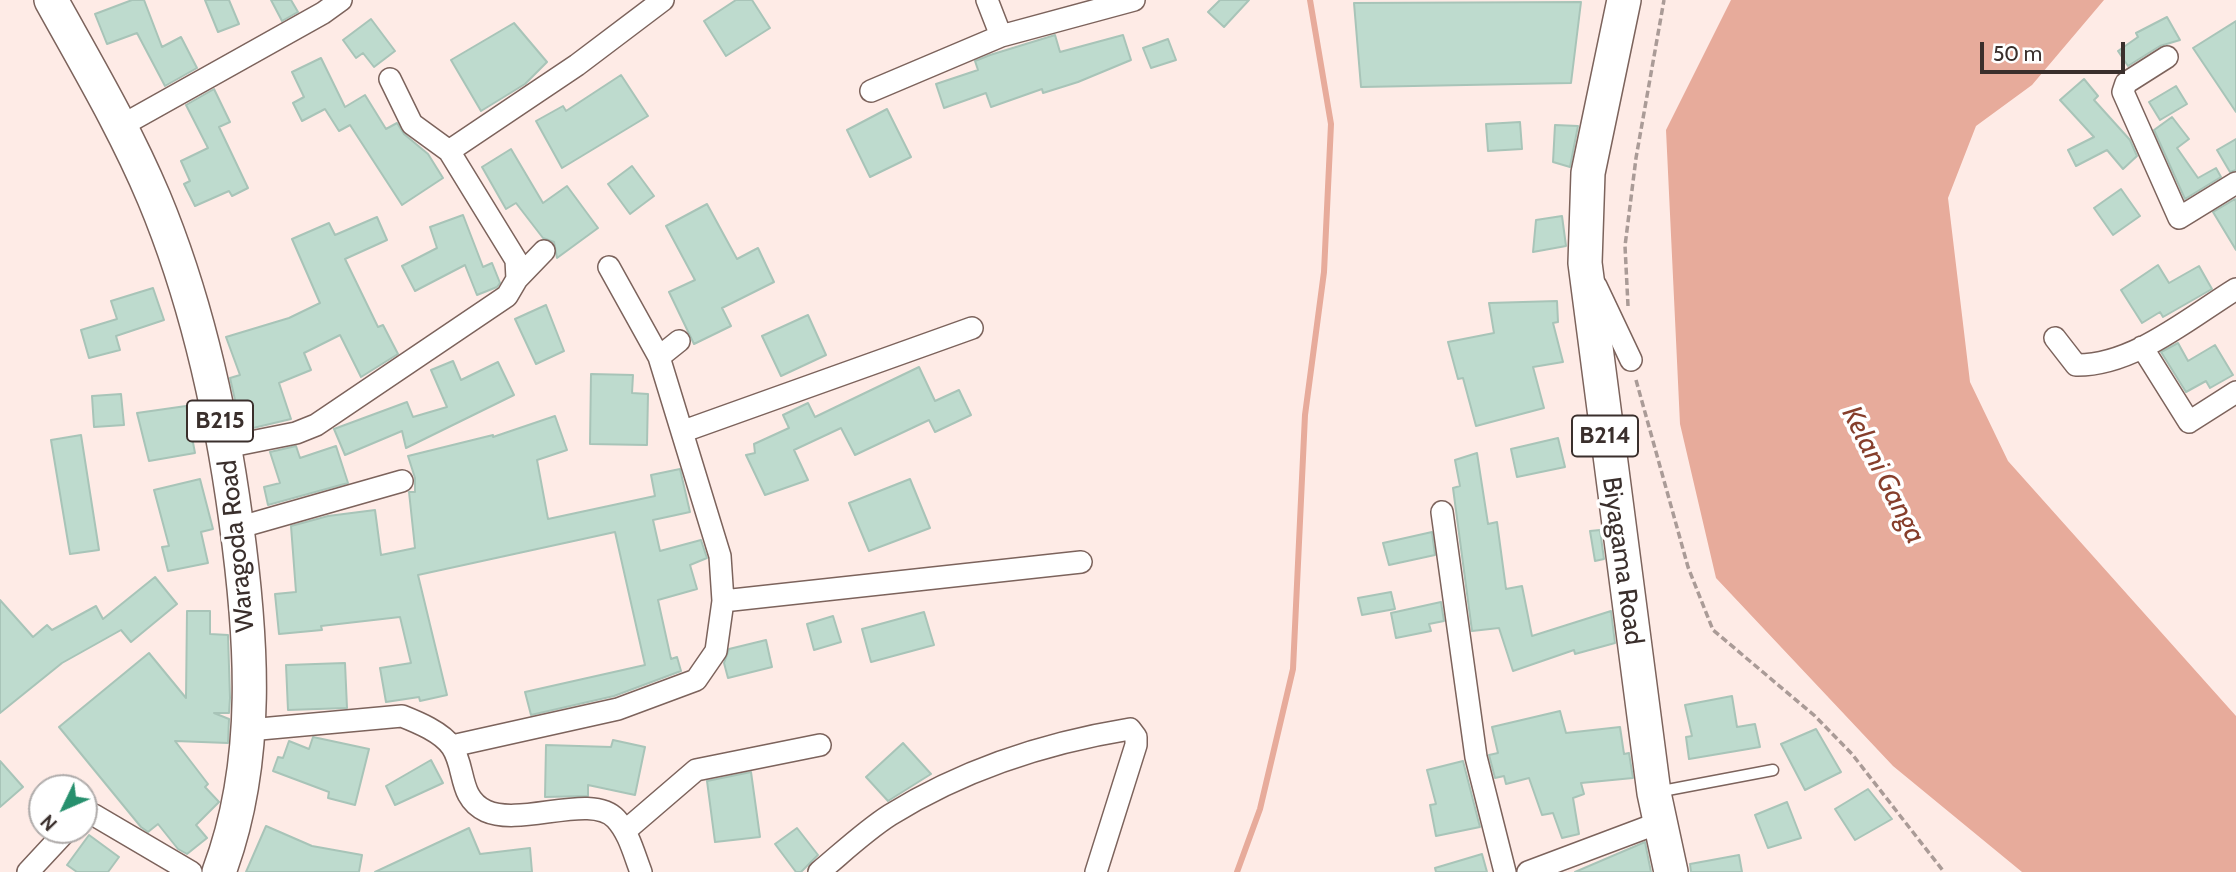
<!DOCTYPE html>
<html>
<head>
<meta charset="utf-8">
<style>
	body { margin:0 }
	#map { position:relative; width:2236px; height:872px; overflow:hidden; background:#feebe6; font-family:Cabin,sans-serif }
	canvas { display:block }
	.north { position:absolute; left:28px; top:774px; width:70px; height:70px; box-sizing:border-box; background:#fff; border:2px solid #b0acab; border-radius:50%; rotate:226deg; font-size:19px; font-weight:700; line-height:28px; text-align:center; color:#3a2f2c }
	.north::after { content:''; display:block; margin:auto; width:24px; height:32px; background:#27906e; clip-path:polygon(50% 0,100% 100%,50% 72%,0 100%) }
	.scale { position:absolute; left:1980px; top:42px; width:145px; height:32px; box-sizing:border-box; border:4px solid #3a2f2c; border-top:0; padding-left:9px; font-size:21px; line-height:24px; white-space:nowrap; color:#3a2f2c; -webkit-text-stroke:5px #fff; paint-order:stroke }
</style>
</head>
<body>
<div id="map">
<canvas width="2236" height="872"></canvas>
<div class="north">N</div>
<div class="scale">50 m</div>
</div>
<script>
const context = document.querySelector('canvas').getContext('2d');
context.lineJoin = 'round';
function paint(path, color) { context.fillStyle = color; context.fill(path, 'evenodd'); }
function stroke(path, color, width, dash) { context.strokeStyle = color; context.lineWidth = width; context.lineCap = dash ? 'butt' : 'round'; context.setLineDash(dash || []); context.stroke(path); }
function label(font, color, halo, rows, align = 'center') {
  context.font = font + ' Cabin,sans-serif'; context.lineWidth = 7; context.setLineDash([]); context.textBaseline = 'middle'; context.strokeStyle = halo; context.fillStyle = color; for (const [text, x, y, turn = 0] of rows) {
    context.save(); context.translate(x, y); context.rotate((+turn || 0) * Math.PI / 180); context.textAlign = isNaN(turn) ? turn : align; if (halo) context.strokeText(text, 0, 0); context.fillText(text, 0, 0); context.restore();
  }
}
const water = new Path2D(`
	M 1731,0 L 2104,0 L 2032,85 L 1976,126 L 1948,198 L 1970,382 L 2008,461 L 2236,716 L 2236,872 L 2022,872 L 1893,766 L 1716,578 L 1680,424 L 1666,130 Z`);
const stream = new Path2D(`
	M 1237,872 L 1260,809 L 1293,669 L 1305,415 L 1324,272 L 1331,124 L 1310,0`);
const building = new Path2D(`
	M 132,0 L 144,0 L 162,47 L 181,37 L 197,68 L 165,86 L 137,33 L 107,44 L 95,14 Z
	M 205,0 L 229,0 L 239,24 L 218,32 Z
	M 271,0 L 291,0 L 298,12 L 282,21 Z
	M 736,0 L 752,0 L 770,28 L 726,56 L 704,21 Z
	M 1220,0 L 1249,0 L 1224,27 L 1208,12 Z
	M 1581,2 L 1571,83 L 1361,87 L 1354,3 Z
	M 2167,17 L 2180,40 L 2160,46 L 2128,66 L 2118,51 L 2138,37 L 2136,33 Z
	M 371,19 L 395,51 L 374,67 L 363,53 L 356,58 L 343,40 Z
	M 2236,21 L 2236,112 L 2193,48 Z
	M 514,23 L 547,62 L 525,84 L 481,111 L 451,60 Z
	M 1055,35 L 1060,52 L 1123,35 L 1131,60 L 1078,82 L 1043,93 L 1042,89 L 991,107 L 986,93 L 944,108 L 936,84 L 978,70 L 975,61 L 990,55 Z
	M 1168,39 L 1176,60 L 1151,68 L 1143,48 Z
	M 321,58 L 345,107 L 365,95 L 386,129 L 397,123 L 404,134 L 428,154 L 443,178 L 402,205 L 350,125 L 339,131 L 325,109 L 302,121 L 293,103 L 304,97 L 292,72 Z
	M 621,75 L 648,116 L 562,168 L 536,121 L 563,106 L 566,111 Z
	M 2084,79 L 2098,96 L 2094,100 L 2130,140 L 2137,156 L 2123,169 L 2107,150 L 2076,166 L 2068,150 L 2094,137 L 2060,100 Z
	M 2176,86 L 2187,104 L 2160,120 L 2149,102 Z
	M 214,89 L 230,122 L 219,127 L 248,188 L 232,196 L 229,191 L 195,206 L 184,184 L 190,181 L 181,161 L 208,148 L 186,105 Z
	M 887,109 L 911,157 L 870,177 L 847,130 Z
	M 2172,117 L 2189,139 L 2177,148 L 2198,178 L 2216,168 L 2221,177 L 2185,199 L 2154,130 Z
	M 1520,122 L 1522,149 L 1488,151 L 1486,124 Z
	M 1555,125 L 1578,126 L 1570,167 L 1553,162 Z
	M 2236,139 L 2236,170 L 2230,172 L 2217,150 Z
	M 511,149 L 543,203 L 567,186 L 598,228 L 557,258 L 554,242 L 543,238 L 516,203 L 506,209 L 482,167 Z
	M 632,166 L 654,196 L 630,214 L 608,184 Z
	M 2121,189 L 2140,216 L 2113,235 L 2094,208 Z
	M 2235,199 L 2236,202 L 2236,250 L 2213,212 Z
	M 707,204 L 737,259 L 758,248 L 774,282 L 722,308 L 731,326 L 694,344 L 669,292 L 695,280 L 666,226 Z
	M 463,215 L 483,267 L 492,263 L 500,283 L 497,287 L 477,295 L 465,265 L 415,291 L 402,266 L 437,248 L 430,227 Z
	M 1562,216 L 1566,246 L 1533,252 L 1536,220 Z
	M 377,217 L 387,240 L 345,259 L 378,327 L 383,325 L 398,354 L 361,377 L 340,335 L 304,353 L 311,370 L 279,383 L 291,419 L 249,429 L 241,407 L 238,408 L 235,400 L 230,378 L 240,375 L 226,337 L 289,318 L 320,303 L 292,239 L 329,223 L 335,235 Z
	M 2158,265 L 2169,283 L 2199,266 L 2212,289 L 2163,317 L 2160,312 L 2142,323 L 2121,290 Z
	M 153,288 L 164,320 L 116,336 L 120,350 L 89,358 L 81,330 L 117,319 L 111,301 Z
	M 1557,301 L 1558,322 L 1553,323 L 1563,362 L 1533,367 L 1544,408 L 1476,426 L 1463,378 L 1458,379 L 1448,342 L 1494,333 L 1489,303 Z
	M 546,305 L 564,351 L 536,364 L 515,319 Z
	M 808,315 L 826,355 L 781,376 L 762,336 Z
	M 2178,343 L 2188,361 L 2215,345 L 2233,375 L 2210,388 L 2206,381 L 2186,392 L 2161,352 Z
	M 453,361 L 461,380 L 498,362 L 514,395 L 406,448 L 402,431 L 345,455 L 334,429 L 407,402 L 413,417 L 447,407 L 431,370 Z
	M 919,367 L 935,401 L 959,390 L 971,415 L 935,432 L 929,420 L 855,455 L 841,428 L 794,450 L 808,480 L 765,495 L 746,455 L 755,453 L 754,444 L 789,428 L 783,415 L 808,403 L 815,417 Z
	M 591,374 L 633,375 L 632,393 L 648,394 L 647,445 L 590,444 Z
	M 121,394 L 124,425 L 94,427 L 92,396 Z
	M 186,406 L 195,453 L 149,461 L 137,413 Z
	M 555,416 L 567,450 L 537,460 L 548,519 L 655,496 L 651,475 L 680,469 L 690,512 L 653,520 L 660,551 L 701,540 L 707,558 L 690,565 L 697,589 L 658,600 L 671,659 L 677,657 L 681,671 L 614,696 L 531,715 L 525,692 L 645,665 L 615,532 L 418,575 L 447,695 L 420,701 L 419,697 L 386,702 L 380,668 L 411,663 L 400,617 L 321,626 L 322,630 L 279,634 L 275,594 L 296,592 L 291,526 L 328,516 L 375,510 L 381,555 L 415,548 L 409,492 L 415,492 L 415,478 L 408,456 L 493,435 L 493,437 Z
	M 81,435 L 99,550 L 70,554 L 51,440 Z
	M 1558,438 L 1565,467 L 1517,477 L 1511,449 Z
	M 296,446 L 300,458 L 336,446 L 348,483 L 268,505 L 264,487 L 280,483 L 270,452 Z
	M 1477,453 L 1488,524 L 1497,522 L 1506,589 L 1522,586 L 1532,636 L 1611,611 L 1615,643 L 1575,654 L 1574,650 L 1513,671 L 1499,628 L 1472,631 L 1453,488 L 1460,486 L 1455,460 Z
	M 200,479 L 213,529 L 201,532 L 208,563 L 168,571 L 162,547 L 169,546 L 154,490 Z
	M 910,479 L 930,528 L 869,551 L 849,503 Z
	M 1600,530 L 1604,559 L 1595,561 L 1590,531 Z
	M 1432,532 L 1435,555 L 1389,565 L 1383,543 Z
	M 155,577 L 177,604 L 131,642 L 121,630 L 62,663 L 0,713 L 0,600 L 33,637 L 47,625 L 52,630 L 96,606 L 103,619 Z
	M 1391,592 L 1395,609 L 1362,615 L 1358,598 Z
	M 1441,602 L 1444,621 L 1429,624 L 1431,631 L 1396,638 L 1391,613 Z
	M 187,611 L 210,611 L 210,634 L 228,635 L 230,698 L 229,713 L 214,713 L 229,719 L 228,743 L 175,741 L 208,784 L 205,787 L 219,802 L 196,825 L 207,838 L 187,854 L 178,849 L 158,824 L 148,832 L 141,827 L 59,727 L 149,653 L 186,698 Z
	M 924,612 L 934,645 L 871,662 L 862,629 Z
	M 833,616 L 841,642 L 814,650 L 807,624 Z
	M 766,640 L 772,667 L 728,678 L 724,663 L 729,649 Z
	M 345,663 L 347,708 L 288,710 L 286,665 Z
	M 1732,696 L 1737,727 L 1755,724 L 1760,747 L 1689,759 L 1686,737 L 1692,736 L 1685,705 Z
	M 1560,711 L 1566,733 L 1620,727 L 1624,754 L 1629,753 L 1633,778 L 1581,783 L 1584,794 L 1573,798 L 1579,834 L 1562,838 L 1553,813 L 1542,815 L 1529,778 L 1506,784 L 1504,776 L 1495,778 L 1489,755 L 1498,753 L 1492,727 Z
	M 1816,729 L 1841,772 L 1805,790 L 1781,744 Z
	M 313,737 L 369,749 L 355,805 L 328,798 L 329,792 L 273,771 L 278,757 L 283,758 L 289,741 L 309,749 Z
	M 613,740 L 645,747 L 635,795 L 588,785 L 588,796 L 545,797 L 546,745 L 611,747 Z
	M 903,743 L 931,774 L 888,801 L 866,777 Z
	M 431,760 L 443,783 L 395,805 L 386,786 Z
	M 0,761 L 23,787 L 0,807 Z
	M 1463,761 L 1480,827 L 1436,836 L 1430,805 L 1436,804 L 1427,770 Z
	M 751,772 L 760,837 L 715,842 L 707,781 Z
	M 1868,789 L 1892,819 L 1855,840 L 1835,809 Z
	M 1787,802 L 1801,838 L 1768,848 L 1755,815 Z
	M 266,826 L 312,846 L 362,855 L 359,872 L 246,872 Z
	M 469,828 L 480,854 L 530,848 L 532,872 L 375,872 Z
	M 797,828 L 818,855 L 801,872 L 796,872 L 775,844 Z
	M 89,835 L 119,857 L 108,872 L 77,872 L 67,865 Z
	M 1645,842 L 1651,872 L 1575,872 Z
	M 1482,854 L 1487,872 L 1436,872 L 1435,868 Z
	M 1739,855 L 1742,872 L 1691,872 L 1690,864 Z`);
const path = new Path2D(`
	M 1628,306 L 1625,246 L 1636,158 L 1664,0
	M 1636,380 L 1688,567 L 1713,630 L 1815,716 L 1852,754 L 1944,872`);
const service = new Path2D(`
	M 1657,792 L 1773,770`);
const minor = new Path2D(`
	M 987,0 L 1001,36 L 1134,0
	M 2167,57 L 2126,83 L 2123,92 L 2179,218 L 2236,183
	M 871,91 L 1001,36
	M 121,126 L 323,13 L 341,0
	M 449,151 L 577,65 L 663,0
	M 517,279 L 544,251
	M 1596,286 L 1631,360
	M 2055,338 L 2076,365 C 2133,366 2189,318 2236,289
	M 2142,347 L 2189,422 L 2236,392
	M 659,357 L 679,341
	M 684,431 L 972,328
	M 226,447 L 296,433 L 316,425 L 507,296 L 517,279 L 516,260 L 449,151 L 412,124 L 390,79
	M 1442,512 L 1476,757 L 1505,872
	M 237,528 L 402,481
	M 723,601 L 1081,562
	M 249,730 L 402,716 C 417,722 442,732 452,747 C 466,768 458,798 486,811 C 521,827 592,792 616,819 C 629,833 634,854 641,872
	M 452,746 L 618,709 L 696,680 L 716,651 L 723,601 L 720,556 L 659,357 L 609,267
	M 84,816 L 94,815 L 191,872
	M 625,831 L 696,770 L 820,745
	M 28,872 L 67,830
	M 819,872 C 842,853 865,831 890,815 C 964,769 1044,743 1130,729 L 1136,737 L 1136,745 L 1096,872
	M 1528,872 L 1661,822`);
const primary = new Path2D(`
	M 51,0 C 87,65 125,129 154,198 C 197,301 221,410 236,521 C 252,637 261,760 219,872
	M 1624,0 L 1588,173 L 1585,263 L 1654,793 L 1671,872`);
const shields = [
	[220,421,66],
	[1605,436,66]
];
const shieldNames = [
	["B215",220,421],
	["B214",1605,436]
];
const streetNames = [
	["Waragoda Road",237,546,-96],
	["Biyagama Road",1622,561,82]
];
const waterNames = [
	["Kelani Ganga",1883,475,63]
];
paint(water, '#e7ab9b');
stroke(stream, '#e7ab9b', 6);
paint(building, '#bedbce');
stroke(building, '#a8c4b8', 2);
stroke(service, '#7c635c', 13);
stroke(minor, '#7c635c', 24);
stroke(primary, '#7c635c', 36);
stroke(path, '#aa9b97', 3.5, [7, 3.5]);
stroke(service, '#fff', 10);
stroke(minor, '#fff', 21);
stroke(primary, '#fff', 33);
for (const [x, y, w] of shields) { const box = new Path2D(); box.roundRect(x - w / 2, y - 20.5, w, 41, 5); context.fillStyle = '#fff'; context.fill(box); stroke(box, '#3a2f2c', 2); }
label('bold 24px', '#3a2f2c', null, shieldNames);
label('26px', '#3a2f2c', '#fff', streetNames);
label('italic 28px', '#863e2b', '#fff', waterNames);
</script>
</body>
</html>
